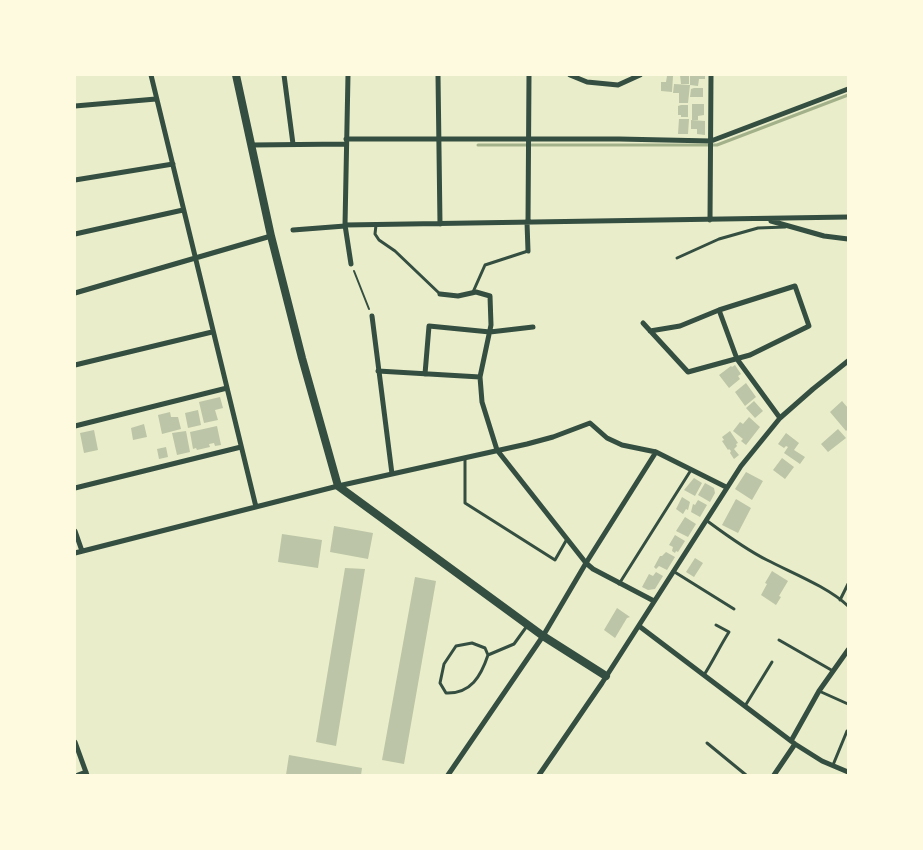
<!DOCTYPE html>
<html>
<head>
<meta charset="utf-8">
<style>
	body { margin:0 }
	#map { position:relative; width:923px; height:850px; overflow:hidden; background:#e9edc9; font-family:"Source Sans 3",sans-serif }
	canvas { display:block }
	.frame { position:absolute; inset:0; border:76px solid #fefae0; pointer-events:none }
</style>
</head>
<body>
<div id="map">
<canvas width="923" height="850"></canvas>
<div class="frame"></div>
</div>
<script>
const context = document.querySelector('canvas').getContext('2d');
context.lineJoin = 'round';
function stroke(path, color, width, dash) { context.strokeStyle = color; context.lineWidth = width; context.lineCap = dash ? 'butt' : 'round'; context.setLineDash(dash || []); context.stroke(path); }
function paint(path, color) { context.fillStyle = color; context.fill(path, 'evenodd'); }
const stream = new Path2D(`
	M 478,145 L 717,145 L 848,95`);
const building = new Path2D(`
	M 680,75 L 689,75 L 689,84 L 681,84 Z
	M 690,75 L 705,75 L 705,79 L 699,79 L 698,86 L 690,85 Z
	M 667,76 L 673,76 L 672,92 L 661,91 L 661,82 L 666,82 Z
	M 674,84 L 690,85 L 688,103 L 679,103 L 679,93 L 673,93 Z
	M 694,88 L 703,88 L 703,97 L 690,97 L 691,89 Z
	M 692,104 L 704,104 L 704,115 L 698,116 L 698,120 L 692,120 Z
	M 681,105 L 688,105 L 688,117 L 681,117 L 681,115 L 678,115 L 678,106 Z
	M 679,119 L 689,119 L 688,134 L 678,134 Z
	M 691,120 L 705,121 L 705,135 L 697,134 L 697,129 L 691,129 Z
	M 735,365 L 741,374 L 738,376 L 740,379 L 729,388 L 719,375 L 731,366 L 732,367 Z
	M 746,383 L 756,397 L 745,406 L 735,392 Z
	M 220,397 L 223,408 L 215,410 L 218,420 L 204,423 L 199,402 Z
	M 754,401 L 763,411 L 755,418 L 746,408 Z
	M 842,401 L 848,408 L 848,429 L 846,431 L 830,412 Z
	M 198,410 L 201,425 L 188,428 L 185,413 Z
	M 170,412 L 171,417 L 178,417 L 181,429 L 162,434 L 158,415 Z
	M 749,417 L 760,427 L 746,445 L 741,441 L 743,439 L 733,431 L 740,422 L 743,424 Z
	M 144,424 L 147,437 L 133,440 L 131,428 Z
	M 217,426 L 221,445 L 215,446 L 214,443 L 209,444 L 210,447 L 197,450 L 196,448 L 193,449 L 190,432 Z
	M 838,429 L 846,438 L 828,452 L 821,444 Z
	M 94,430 L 98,450 L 84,453 L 80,433 Z
	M 186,431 L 190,452 L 177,455 L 172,433 Z
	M 730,431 L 738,443 L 736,444 L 737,446 L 734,449 L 739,455 L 734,459 L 730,453 L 731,451 L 729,449 L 728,450 L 722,441 L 724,440 L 722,437 Z
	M 786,433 L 799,443 L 794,450 L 805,457 L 800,464 L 784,453 L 788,447 L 786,446 L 784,448 L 778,444 Z
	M 166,447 L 168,457 L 159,459 L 157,449 Z
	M 782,458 L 794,467 L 785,479 L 773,470 Z
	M 746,472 L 763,481 L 752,500 L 735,489 Z
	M 694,478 L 702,483 L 695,496 L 684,490 Z
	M 705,483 L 714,488 L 715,493 L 710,502 L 698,495 Z
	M 682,497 L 690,502 L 688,510 L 686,509 L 683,514 L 676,509 Z
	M 736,499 L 751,508 L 738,533 L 722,525 Z
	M 698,500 L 707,505 L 700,517 L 691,512 L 693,504 L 695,505 Z
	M 685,517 L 696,524 L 688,537 L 676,531 Z
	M 334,526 L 373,533 L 368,559 L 330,552 Z
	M 282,534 L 322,540 L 318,568 L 278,562 Z
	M 675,535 L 685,541 L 678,552 L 676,551 L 675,553 L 672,551 L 673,547 L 669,545 Z
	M 666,552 L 675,557 L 667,570 L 659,566 L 656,569 L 654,567 L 660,556 L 662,556 Z
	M 695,558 L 703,563 L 694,577 L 686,572 Z
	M 345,568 L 365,569 L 336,746 L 316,742 Z
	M 772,571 L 788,581 L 779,596 L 781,597 L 776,605 L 761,595 L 767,584 L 765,583 Z
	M 656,572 L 663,576 L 655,589 L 648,590 L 642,587 L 649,574 L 653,576 Z
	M 415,577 L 436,581 L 404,764 L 382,760 Z
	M 617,608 L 630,617 L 627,618 L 615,638 L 604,630 Z
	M 289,755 L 362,768 L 361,775 L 286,775 Z`);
const path = new Path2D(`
	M 354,271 L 369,309`);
const service = new Path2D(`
	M 376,225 L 375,234 L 379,240 L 395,251 L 440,294
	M 677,258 L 719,239 L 758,228 L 785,227
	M 473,292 L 485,265 L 528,251
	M 465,458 L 465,503 L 555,560 L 567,539
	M 706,520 C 725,534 745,549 767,560 C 792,573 828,587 848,606
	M 673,571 L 734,609
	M 619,584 L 691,470
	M 840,600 L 848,584
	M 779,640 L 833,671
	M 488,655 L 485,648 L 472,643 L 456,646 L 444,664 L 440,683 L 446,693 C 471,694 481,676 488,655 L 514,644 L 527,626
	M 704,675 C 713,661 720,646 729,632 L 716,625
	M 819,691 L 848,704
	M 745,706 L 772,662
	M 707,743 L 746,775
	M 833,765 L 847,731`);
const minor = new Path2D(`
	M 151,75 L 256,507
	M 284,75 L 293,144
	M 348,75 L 345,225 L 351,264
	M 438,75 L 440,224
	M 570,75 L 587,82 L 618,85 L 640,75
	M 75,106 L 156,99
	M 346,139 L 619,139 L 711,141 L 848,89
	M 252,145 L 346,144
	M 75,180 L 173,164
	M 710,220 L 711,75
	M 771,221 L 824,236 L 848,239
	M 527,222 L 528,251
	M 528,222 L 529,75
	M 345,225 L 848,217
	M 293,230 L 345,226
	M 75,234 L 183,210
	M 75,293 L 271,236
	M 440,294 L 458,296 L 476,292 L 490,296 L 491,325 L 480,377 L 482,402 L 497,450 L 586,563 L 593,569 L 654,601
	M 719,310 L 737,359 L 780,418
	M 372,316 L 392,474
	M 643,323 L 688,372 L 750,355 L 809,326 L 795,286 L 719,310 L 680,326 L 650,331
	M 75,365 L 212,332
	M 378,371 L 480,377
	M 425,374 L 429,326 L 490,332 L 533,327
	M 75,426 L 227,388
	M 75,488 L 241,447
	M 75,531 L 82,551
	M 75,553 L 338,486 L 527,444 L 553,437 L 590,423 L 607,438 L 622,445 L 656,452 L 726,487
	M 639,626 L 795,744 L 822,761 L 848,772
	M 791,741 L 819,691 L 848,650
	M 75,742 L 87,775
	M 78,775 L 86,772
	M 448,775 L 543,636 L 586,563 L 656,452
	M 539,775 L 602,683 L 741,466 L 780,418 L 813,389 L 848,361
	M 774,775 L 795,744`);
const tertiary = new Path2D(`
	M 236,75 L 271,236 L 302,358 L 338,486 L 543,636 L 606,676`);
stroke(stream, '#a3b18a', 3);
paint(building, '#bcc5a7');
stroke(path, '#344e41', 2);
stroke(service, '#344e41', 3);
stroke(minor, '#344e41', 5);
stroke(tertiary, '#344e41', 8);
</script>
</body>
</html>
